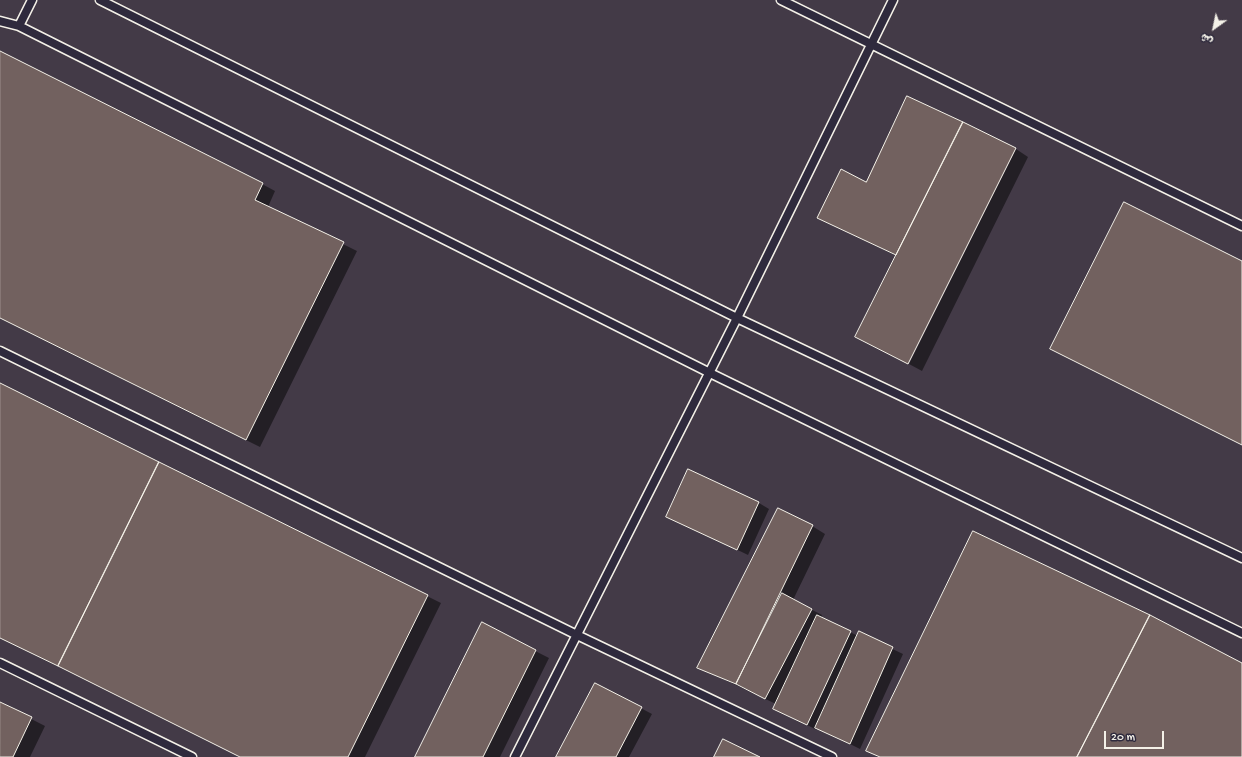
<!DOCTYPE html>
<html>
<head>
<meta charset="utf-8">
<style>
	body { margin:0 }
	#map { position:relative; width:1242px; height:757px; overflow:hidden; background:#2f2a3d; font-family:"Gochi Hand","Playpen Sans Arabic",sans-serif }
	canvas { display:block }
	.north { position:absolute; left:1194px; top:8px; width:40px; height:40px; -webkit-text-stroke:3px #2f2a3d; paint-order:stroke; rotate:213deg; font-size:11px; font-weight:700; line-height:16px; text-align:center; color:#f4f1e8 }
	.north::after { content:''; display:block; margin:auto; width:14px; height:18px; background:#f4f1e8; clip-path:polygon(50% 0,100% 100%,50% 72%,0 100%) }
	.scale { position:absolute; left:1104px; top:731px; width:60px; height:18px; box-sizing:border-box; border:2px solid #f4f1e8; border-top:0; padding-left:5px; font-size:12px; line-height:14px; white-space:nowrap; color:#f4f1e8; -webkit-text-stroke:3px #2f2a3d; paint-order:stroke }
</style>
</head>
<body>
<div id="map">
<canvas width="1242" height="757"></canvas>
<div class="north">ش</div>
<div class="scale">20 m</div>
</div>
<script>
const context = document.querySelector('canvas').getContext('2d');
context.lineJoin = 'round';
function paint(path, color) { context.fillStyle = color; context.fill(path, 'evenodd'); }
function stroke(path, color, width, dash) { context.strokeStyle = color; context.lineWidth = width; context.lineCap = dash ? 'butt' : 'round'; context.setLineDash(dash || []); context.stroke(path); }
const built = new Path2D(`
	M 0,0 L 1242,0 L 1242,757 L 0,757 Z`);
const shadow = new Path2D(`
	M 0,52 L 262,184 L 275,191 L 268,207 L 357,251 L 260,447 L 0,318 Z
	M 908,97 L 1014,149 L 897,256 L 818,217 L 866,184 Z
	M 1016,149 L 1028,157 L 922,371 L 909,364 Z
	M 0,385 L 441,603 L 365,757 L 242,757 L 0,637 Z
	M 759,503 L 769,509 L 748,555 L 676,520 Z
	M 812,526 L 825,534 L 793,600 L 822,615 L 821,618 L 858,636 L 859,633 L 903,654 L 860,749 L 818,728 L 817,730 L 811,727 L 783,712 L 776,704 L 698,667 Z
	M 482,624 L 549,658 L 500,757 L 416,757 Z
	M 595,684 L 652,714 L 629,757 L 557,757 Z
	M 0,703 L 45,726 L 30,757 L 0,757 Z`);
const building = new Path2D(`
	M 0,51 L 263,183 L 255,200 L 344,242 L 246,440 L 0,318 Z
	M 907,96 L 963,122 L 896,255 L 817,218 L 841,169 L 866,182 Z
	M 963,122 L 1016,148 L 908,364 L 855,337 Z
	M 1124,202 L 1242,261 L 1242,445 L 1050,349 Z
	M 0,383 L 159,462 L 58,666 L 0,638 Z
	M 159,462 L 428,595 L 348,757 L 240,757 L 58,666 Z
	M 688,469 L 759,502 L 737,550 L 666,517 Z
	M 778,508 L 813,525 L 736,684 L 697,668 Z
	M 973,531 L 1150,615 L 1077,757 L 880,757 L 866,751 Z
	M 782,593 L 812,609 L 765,699 L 736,684 Z
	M 817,615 L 851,631 L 807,725 L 773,709 Z
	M 1150,615 L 1242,663 L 1242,757 L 1077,757 Z
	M 482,622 L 536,650 L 483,757 L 415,757 Z
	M 859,631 L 893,647 L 850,744 L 815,728 Z
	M 595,683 L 642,707 L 616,757 L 556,757 Z
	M 0,702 L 32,717 L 13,757 L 0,757 Z
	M 723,739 L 760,757 L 714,757 Z`);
const lane = new Path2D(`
	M 100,0 L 737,318 L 1242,558
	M 781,0 L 1242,226
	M 0,21 L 19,26 L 710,373 L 1242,633
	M 19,26 L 32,0
	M 0,351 L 577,635 L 832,757
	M 0,663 L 192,757
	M 515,757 L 737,318 L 893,0`);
paint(built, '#433a47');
paint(shadow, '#0007');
paint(building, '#72615f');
stroke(building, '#f4f1e8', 1);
stroke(lane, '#f4f1e8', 11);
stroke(lane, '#2f2a3d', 8);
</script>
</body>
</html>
